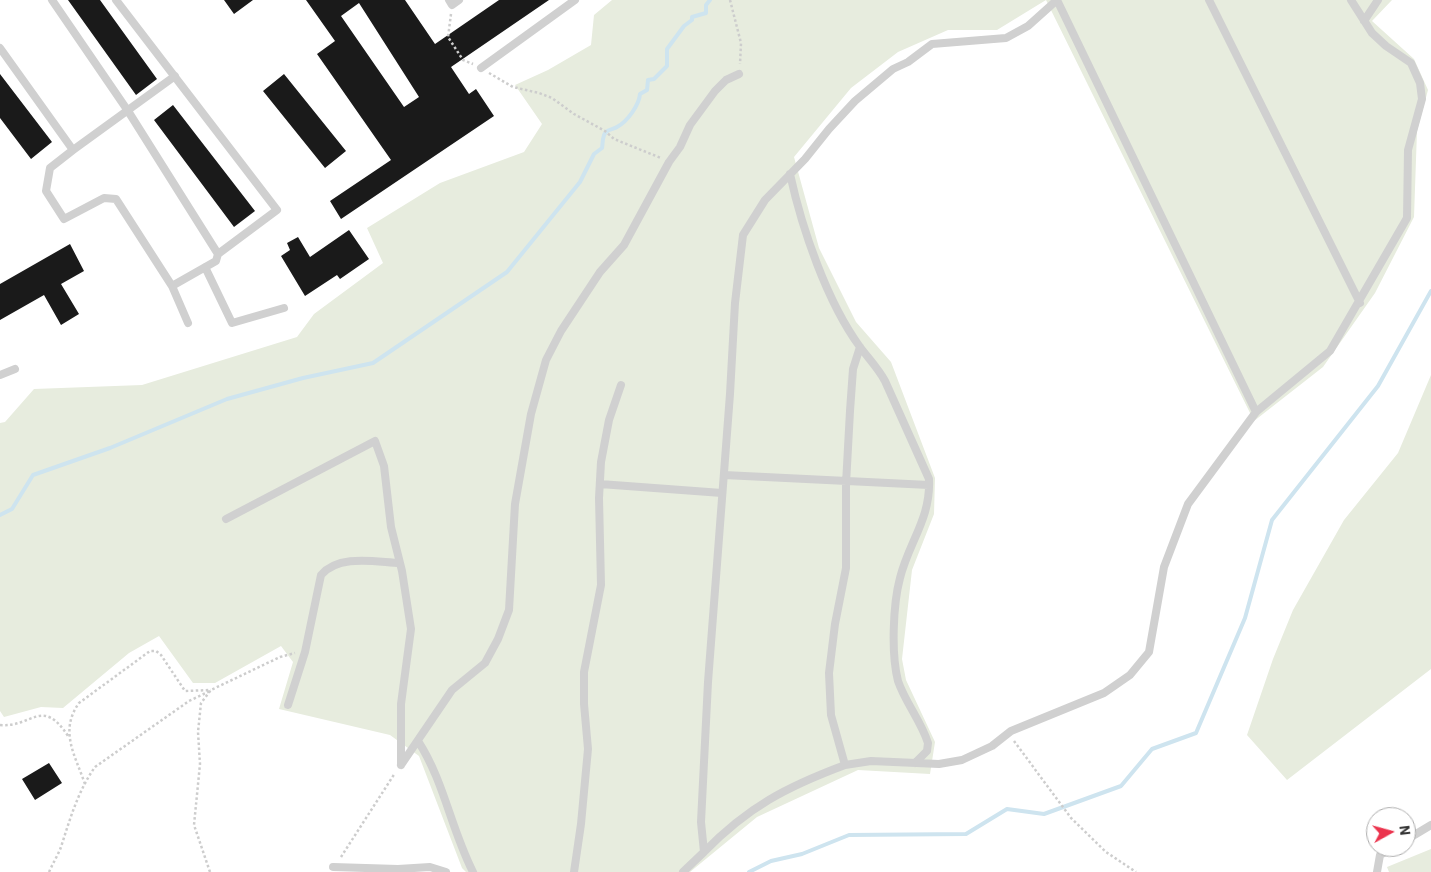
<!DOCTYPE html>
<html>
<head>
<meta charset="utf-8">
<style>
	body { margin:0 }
	#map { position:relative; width:1431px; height:872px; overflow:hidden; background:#fff; font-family:"IBM Plex Sans",sans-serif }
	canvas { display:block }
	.north { position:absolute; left:1366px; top:807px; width:50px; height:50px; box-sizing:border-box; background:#fff; border:1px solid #adadad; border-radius:50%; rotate:83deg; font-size:14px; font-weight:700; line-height:20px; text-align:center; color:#333 }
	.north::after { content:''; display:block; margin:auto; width:18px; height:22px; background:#eb334d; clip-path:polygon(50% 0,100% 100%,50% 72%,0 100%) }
</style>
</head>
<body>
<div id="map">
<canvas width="1431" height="872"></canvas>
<div class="north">N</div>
</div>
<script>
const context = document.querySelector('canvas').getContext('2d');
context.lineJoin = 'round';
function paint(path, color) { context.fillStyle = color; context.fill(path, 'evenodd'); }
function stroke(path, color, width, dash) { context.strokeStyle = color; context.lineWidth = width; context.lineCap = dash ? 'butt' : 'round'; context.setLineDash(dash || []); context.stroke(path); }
const green = new Path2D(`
	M 612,0 L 1046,0 L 997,30 L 948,30 L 898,52 L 851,88 L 794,157 L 819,248 L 856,322 L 891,362 L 935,478 L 934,514 L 912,570 L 902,659 L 906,680 L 935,742 L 930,774 L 858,770 L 757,817 L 690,872 L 466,872 L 462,868 L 419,756 L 390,735 L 279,709 L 293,662 L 281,646 L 215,683 L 193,683 L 159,636 L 129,653 L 63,708 L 41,707 L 4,717 L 0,711 L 0,423 L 5,422 L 34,389 L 142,385 L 297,337 L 314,314 L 383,263 L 367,228 L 440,183 L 524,152 L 542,124 L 515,85 L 548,70 L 591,45 L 594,15 Z
	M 1046,0 L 1392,0 L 1372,21 L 1414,59 L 1428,90 L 1417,131 L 1414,217 L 1375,293 L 1323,367 L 1254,421 Z
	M 1431,375 L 1431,669 L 1287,780 L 1247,735 L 1273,659 L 1293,610 L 1344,520 L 1398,453 Z
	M 1431,849 L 1431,872 L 1389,872 L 1387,867 Z`);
const stream = new Path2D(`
	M 0,515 L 12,509 L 33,475 L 110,448 L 227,399 L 303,378 L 373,363 L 507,272 L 580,182 L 594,154 L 602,148 C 603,143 602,136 606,132 C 609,129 614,129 617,127 C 628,121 639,105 640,94 L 647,90 L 648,80 L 654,79 L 667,66 L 667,49 L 684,26 L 692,20 L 692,17 L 706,13 L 706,5 L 710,0
	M 749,872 L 771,861 L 802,854 L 849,835 L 966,834 L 1007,809 L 1044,814 L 1121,786 L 1152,749 L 1196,733 L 1245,618 L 1272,520 L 1378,386 L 1431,291`);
const building = new Path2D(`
	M 68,0 L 100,0 L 157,79 L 136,95 Z
	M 224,0 L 253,0 L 234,14 Z
	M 306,0 L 405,0 L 435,44 L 499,0 L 549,0 L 451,67 L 469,94 L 476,89 L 494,116 L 341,219 L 330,201 L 391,160 L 317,54 L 335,41 ZM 359,3 L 419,97 L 404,107 L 341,16 Z
	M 0,74 L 52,142 L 31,159 L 0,118 Z
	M 284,74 L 346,151 L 325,168 L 263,91 Z
	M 173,105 L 255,211 L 234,227 L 154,120 Z
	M 349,230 L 369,259 L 340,279 L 337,275 L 305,296 L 281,256 L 290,250 L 287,243 L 298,237 L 310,257 Z
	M 70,244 L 84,271 L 61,284 L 79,314 L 61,325 L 44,295 L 0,320 L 0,284 Z
	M 49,763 L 62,783 L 35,800 L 22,779 Z`);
const path = new Path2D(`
	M 730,0 L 741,43 L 740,64
	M 451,14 L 448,37 L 463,60 L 473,64
	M 489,73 L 513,87 L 539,93 L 552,98 L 574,114 L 605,131 L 614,139 L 661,158
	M 0,725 C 32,728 42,696 68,736
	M 1014,741 L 1071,818 L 1106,852 L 1136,872
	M 85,784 C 75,755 59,731 79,703 L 150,651 L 156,651 L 161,655 L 185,691 L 211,690
	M 341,857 L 395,773
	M 49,872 C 53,863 58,855 61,847 C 70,819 78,791 95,767 L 189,701 L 210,691
	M 210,872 L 194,825 L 200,764 L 198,732 L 201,703 L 211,690 L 280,657 L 295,653`);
const service = new Path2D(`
	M 52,0 L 128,111 L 218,254
	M 449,0 L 452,5 L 459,0
	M 1057,0 L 1256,412
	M 1209,0 L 1360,303
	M 1364,21 L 1378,0
	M 0,48 L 73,150 L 175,76
	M 481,68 L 575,0
	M 73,150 L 50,168 L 46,191 L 64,219 L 104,198 L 116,199 L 172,286 L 216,261 L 218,254 L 277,210 L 116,0
	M 790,174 C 802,229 827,302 860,347 C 869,359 878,368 885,381 L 929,479 C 931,518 909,542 900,578 C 893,604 891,654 898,681 C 905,702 921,721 928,743 L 927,751 L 915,763
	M 205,267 L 232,323 L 284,308
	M 172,286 L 188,323
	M 0,375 L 15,369
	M 724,475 L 929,485
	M 600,484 L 722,493
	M 226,519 L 375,441 L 384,466 L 391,527 L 402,571 L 411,629 L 401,704 L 401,765
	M 288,705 L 305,652 L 321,575 C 339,554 375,562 400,563
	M 418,741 C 444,781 451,829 473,872
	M 401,765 L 452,690 L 485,663 L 498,639 L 509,610 L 515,504 L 531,414 L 546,360 L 561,331 L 600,272 L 624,245 L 669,162 L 680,147 L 690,125 L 715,91 L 726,80 L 739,74
	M 845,765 L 871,761 L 939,764 L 962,760 L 992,746 L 1011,731 L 1104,693 L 1130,675 L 1149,652 L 1164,567 L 1188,504 L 1256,412 L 1330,351 L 1407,218 L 1408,150 L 1422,99 L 1420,83 L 1411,63 L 1386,46 L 1372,33 L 1351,0
	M 1406,840 L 1431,825
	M 704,852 C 748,807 786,787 845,765 L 831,715 L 829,673 L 835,624 L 846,568 L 846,484 L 850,411 L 853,369 L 860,347
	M 333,867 L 398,869 L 430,867 L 446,872
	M 574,872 L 581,824 L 588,749 L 584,704 L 584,672 L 601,585 L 599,498 L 601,462 L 609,420 L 621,385
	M 683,872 L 704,852 L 701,822 L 708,682 L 730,394 L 735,303 L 743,235 L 765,200 L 805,159 L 829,129 L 855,101 L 893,69 L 908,62 L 932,44 L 1006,38 L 1028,26 L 1057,0
	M 1377,872 L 1380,855 L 1394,847`);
paint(green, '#e7ecde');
stroke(stream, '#cee4ef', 4);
paint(building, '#1a1a1a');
stroke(path, '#cdcdcd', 2.5, [2.5, 2.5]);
stroke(service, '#d0d0d0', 8);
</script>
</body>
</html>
